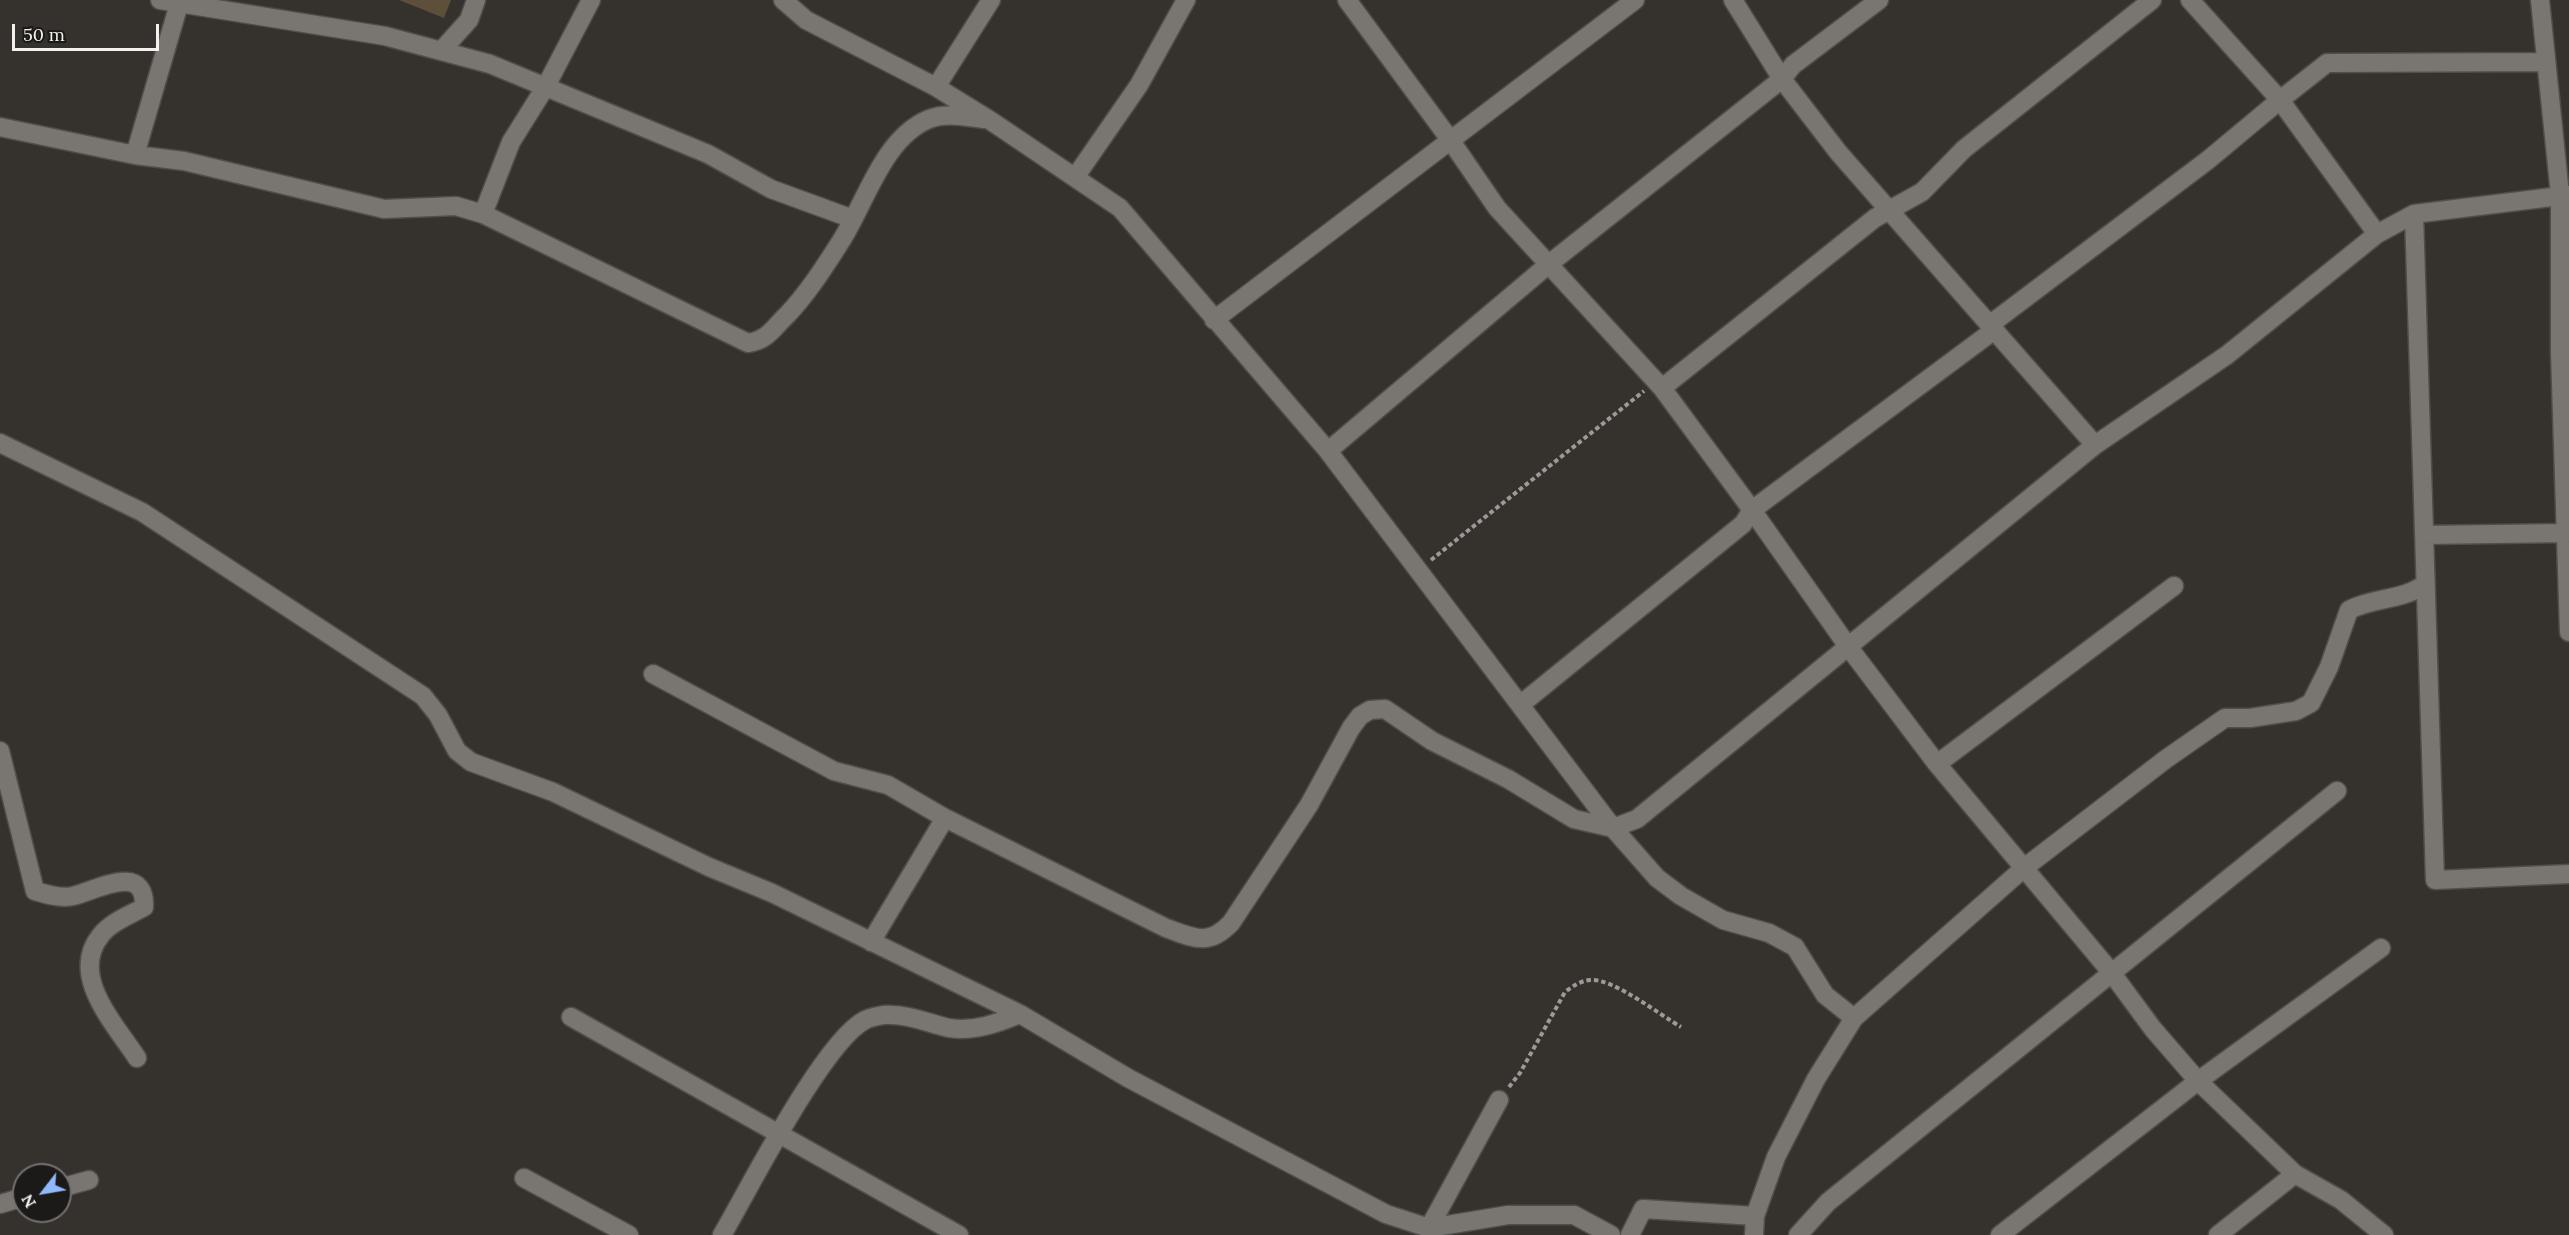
<!DOCTYPE html>
<html>
<head>
<meta charset="utf-8">
<style>
	body { margin:0 }
	#map { position:relative; width:2569px; height:1235px; overflow:hidden; background:#35322e; font-family:Lora,serif }
	canvas { display:block }
	.north { position:absolute; left:12px; top:1163px; width:60px; height:60px; box-sizing:border-box; background:#1c1a18; border:2px solid #72706e; border-radius:50%; rotate:239deg; font-size:16px; font-weight:700; line-height:24px; text-align:center; color:#f3f1ee }
	.north::after { content:''; display:block; margin:auto; width:21px; height:27px; background:#90b8fd; clip-path:polygon(50% 0,100% 100%,50% 72%,0 100%) }
	.scale { position:absolute; left:12px; top:24px; width:147px; height:27px; box-sizing:border-box; border:3px solid #f3f1ee; border-top:0; padding-left:8px; font-size:18px; line-height:21px; white-space:nowrap; color:#f3f1ee; -webkit-text-stroke:4px #1c1a18; paint-order:stroke }
</style>
</head>
<body>
<div id="map">
<canvas width="2569" height="1235"></canvas>
<div class="north">N</div>
<div class="scale">50 m</div>
</div>
<script>
const context = document.querySelector('canvas').getContext('2d');
context.lineJoin = 'round';
function paint(path, color) { context.fillStyle = color; context.fill(path, 'evenodd'); }
function stroke(path, color, width, dash) { context.strokeStyle = color; context.lineWidth = width; context.lineCap = dash ? 'butt' : 'round'; context.setLineDash(dash || []); context.stroke(path); }
const green = new Path2D(`
	M 399,0 L 451,0 L 444,18 Z`);
const path = new Path2D(`
	M 1431,560 L 1644,391
	M 1509,1087 L 1520,1073 L 1565,992 C 1573,986 1580,981 1590,980 C 1613,978 1660,1015 1681,1027`);
const minor = new Path2D(`
	M 160,0 L 385,36 L 490,64 L 708,154 L 771,189 L 853,219
	M 783,0 L 806,20 L 936,87 L 991,121 L 1120,208 L 1328,451 L 1613,828 L 1657,878 L 1681,896 L 1723,920 L 1769,933 L 1795,947 L 1825,995 L 1854,1018
	M 1347,0 L 1451,141 L 1497,208 L 1662,388 L 1752,510 L 1847,645 L 1937,764 L 2111,972 L 2153,1029 L 2198,1081 L 2295,1174 L 2341,1200 L 2384,1235
	M 1733,0 L 1782,79 L 1838,152 L 2095,445
	M 2540,0 L 2560,195 L 2560,352 L 2569,632
	M 442,50 L 469,20 L 476,0
	M 936,87 L 991,0
	M 0,127 L 135,155 L 184,161 L 384,209 L 456,206 L 483,214 L 748,343 C 768,340 773,328 787,315 C 808,293 825,266 841,241 C 866,202 883,138 929,119 C 946,112 966,117 983,119
	M 135,155 L 179,4
	M 1076,176 L 1139,85 L 1186,0
	M 483,214 L 511,142 L 546,86 L 591,0
	M 2414,214 L 2435,880 L 2569,874
	M 2377,234 L 2280,100 L 2327,63 L 2546,62
	M 1214,320 L 1635,0
	M 1662,388 L 1875,218 L 1922,192 L 1964,149 L 2152,0
	M 0,443 L 142,512 L 423,696 L 438,715 L 457,751 L 471,762 L 553,792 L 709,867 L 772,893 L 1020,1014 L 1128,1078 L 1386,1214 L 1429,1228 L 1508,1215 L 1574,1215 L 1611,1235
	M 1328,451 L 1549,264 L 1782,79 L 1793,65 L 1879,0
	M 2424,535 L 2567,533
	M 653,674 L 834,771 L 888,785 L 945,818 L 1166,928 C 1194,938 1208,947 1231,923 L 1309,805 L 1351,728 L 1360,716 L 1370,710 L 1385,709 L 1432,741 L 1508,779 L 1574,819 L 1613,828 L 1637,819 L 2095,445 L 2227,355 L 2377,234 L 2414,214 L 2569,195
	M 1520,705 L 1743,524 L 1752,510 L 1993,331 L 1996,320 L 2208,160 L 2280,100 L 2190,0
	M 0,751 L 35,891 C 46,894 60,899 73,896 C 95,891 146,861 144,907 C 130,915 111,922 101,935 C 68,975 115,1024 137,1058
	M 1937,764 L 2174,586
	M 871,942 L 945,818
	M 571,1017 L 959,1235
	M 524,1178 L 629,1235
	M 60,1188 L 89,1180
	M 0,1204 L 24,1197
	M 1429,1228 L 1499,1100
	M 722,1235 C 749,1189 823,1042 865,1020 C 871,1017 885,1014 892,1015 C 912,1015 930,1024 949,1028 C 974,1032 998,1023 1020,1014
	M 1630,1235 L 1643,1209 L 1755,1216
	M 1754,1235 L 1755,1216 L 1776,1157 L 1816,1079 L 1854,1018 L 2024,868 L 2166,759 L 2225,718 L 2250,718 L 2296,711 L 2311,703 L 2329,667 L 2349,610 C 2374,597 2402,601 2425,584
	M 1798,1235 L 1828,1202 L 2337,791
	M 2000,1235 L 2198,1081 L 2381,948
	M 2218,1235 L 2295,1174`);
paint(green, '#5d4f39');
stroke(minor, '#504e4a', 21);
stroke(path, '#9c9a97', 4, [4.5, 3]);
stroke(minor, '#797671', 18);
</script>
</body>
</html>
